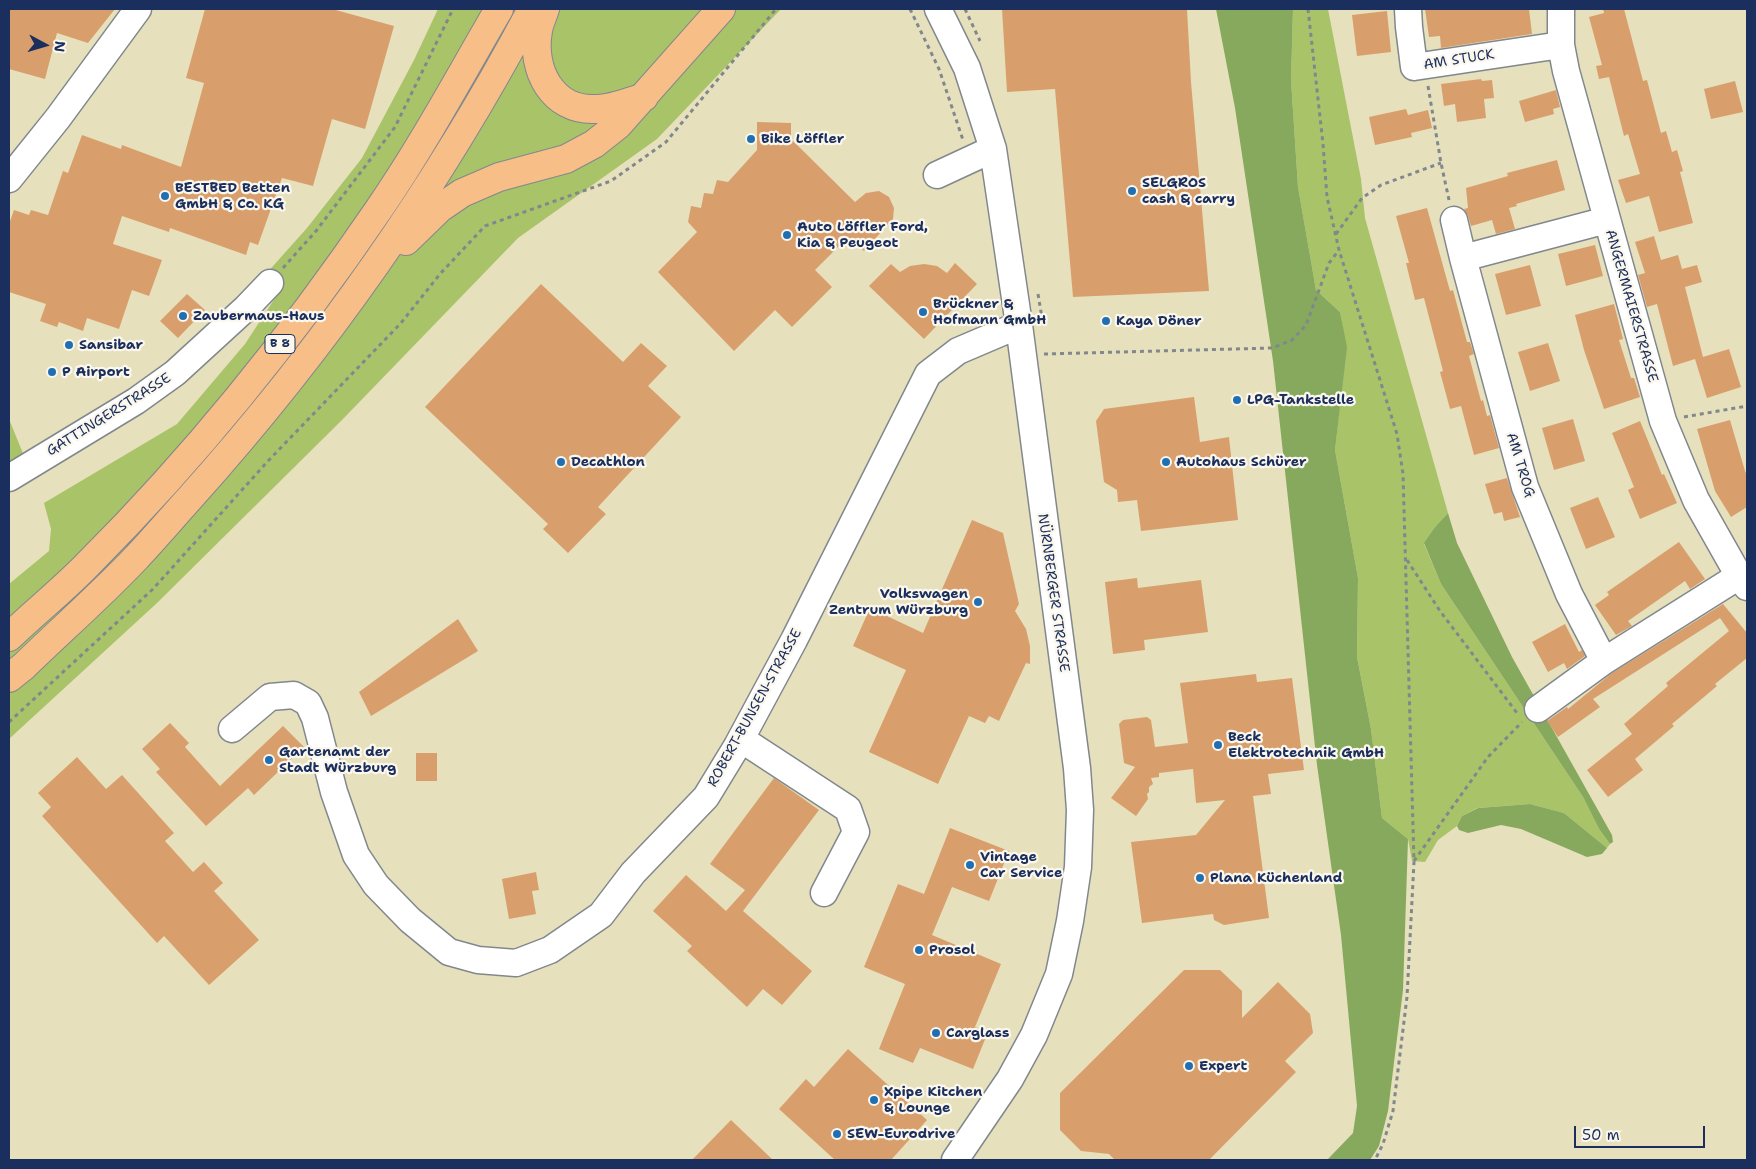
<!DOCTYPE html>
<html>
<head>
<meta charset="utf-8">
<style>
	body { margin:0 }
	#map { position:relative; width:1756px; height:1169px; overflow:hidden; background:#e7e0bc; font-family:"Shantell Sans",sans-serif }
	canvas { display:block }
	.frame { position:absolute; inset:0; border:10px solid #1b2f5e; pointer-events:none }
	.north { position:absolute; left:20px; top:20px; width:50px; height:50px; -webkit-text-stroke:4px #fbf7ec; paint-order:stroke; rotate:96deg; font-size:14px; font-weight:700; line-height:20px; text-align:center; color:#1b2f5e }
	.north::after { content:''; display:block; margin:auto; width:18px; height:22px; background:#1b2f5e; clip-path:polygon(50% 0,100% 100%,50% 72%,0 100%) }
	.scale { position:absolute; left:1574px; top:1126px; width:131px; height:22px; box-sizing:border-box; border:2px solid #1b2f5e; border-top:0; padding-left:6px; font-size:15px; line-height:18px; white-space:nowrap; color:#1b2f5e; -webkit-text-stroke:4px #fbf7ec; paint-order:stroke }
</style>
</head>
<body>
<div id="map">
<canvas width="1756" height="1169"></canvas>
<div class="frame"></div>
<div class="north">N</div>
<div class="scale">50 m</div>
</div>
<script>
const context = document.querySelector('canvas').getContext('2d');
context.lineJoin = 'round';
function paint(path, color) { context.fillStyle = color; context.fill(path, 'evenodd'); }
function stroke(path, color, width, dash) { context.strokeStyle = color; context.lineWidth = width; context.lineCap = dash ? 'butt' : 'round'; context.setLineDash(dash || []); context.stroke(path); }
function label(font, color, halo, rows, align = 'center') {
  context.font = font + ' "Shantell Sans",sans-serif'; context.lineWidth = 4.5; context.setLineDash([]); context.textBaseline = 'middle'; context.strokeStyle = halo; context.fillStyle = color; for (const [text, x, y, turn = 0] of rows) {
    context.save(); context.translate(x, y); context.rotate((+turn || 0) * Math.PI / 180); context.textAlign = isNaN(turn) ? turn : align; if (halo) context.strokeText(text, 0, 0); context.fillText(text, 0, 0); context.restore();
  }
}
const green = new Path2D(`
	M 438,9 L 781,9 L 657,139 L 518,238 L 342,420 L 157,603 L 9,739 L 9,584 L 49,551 L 51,529 L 44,503 L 177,424 L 245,344 L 277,295 L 265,275 L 307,228 L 362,158 L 414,60 Z
	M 1293,9 L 1328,9 L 1361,179 L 1365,218 L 1448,513 L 1435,527 L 1424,544 L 1441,584 L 1583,797 L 1599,829 L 1610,844 L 1607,848 L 1564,813 L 1530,804 L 1477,808 L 1462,816 L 1457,826 L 1438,840 L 1425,862 L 1412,861 L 1408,839 L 1382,818 L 1371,729 L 1357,657 L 1358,578 L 1335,450 L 1346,347 L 1340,312 L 1316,290 L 1298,187 L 1291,80 Z
	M 9,419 L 24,456 L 9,464 Z`);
const forest = new Path2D(`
	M 1216,9 L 1293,9 L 1291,80 L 1298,187 L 1316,290 L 1340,312 L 1347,347 L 1335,450 L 1358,578 L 1357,657 L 1371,729 L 1382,818 L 1408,839 L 1403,990 L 1388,1111 L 1379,1146 L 1370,1160 L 1327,1160 L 1353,1133 L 1357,1106 L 1341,935 L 1317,765 L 1273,361 L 1235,108 Z
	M 1448,513 L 1457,543 L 1512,657 L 1612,835 L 1613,842 L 1610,844 L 1599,829 L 1583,797 L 1441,584 L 1424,543 L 1435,527 Z
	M 1530,804 L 1564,813 L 1607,848 L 1602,854 L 1587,857 L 1521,829 L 1501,825 L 1468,833 L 1459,830 L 1457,826 L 1462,816 L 1478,808 Z`);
const building = new Path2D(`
	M 9,9 L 115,9 L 88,43 L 57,33 L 45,79 L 9,69 Z
	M 205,9 L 332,9 L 394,26 L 365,129 L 332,119 L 313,186 L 282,178 L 258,245 L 250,242 L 246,255 L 170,228 L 169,232 L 122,216 L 113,244 L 162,260 L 149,296 L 132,290 L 119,329 L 87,318 L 83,331 L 59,322 L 57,327 L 40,321 L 46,304 L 9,292 L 9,224 L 14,210 L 29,215 L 31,210 L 48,215 L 63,171 L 68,173 L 82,135 L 121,149 L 122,145 L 181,167 L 204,83 L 186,78 Z
	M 1002,9 L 1187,9 L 1191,82 L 1209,291 L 1073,297 L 1055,89 L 1007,92 Z
	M 1425,9 L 1529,9 L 1532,34 L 1441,48 L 1440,36 L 1429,37 Z
	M 1603,9 L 1624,9 L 1643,81 L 1647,80 L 1661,133 L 1666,131 L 1672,152 L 1677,150 L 1683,171 L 1680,172 L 1693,223 L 1659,232 L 1649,196 L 1626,203 L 1618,180 L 1640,174 L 1628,134 L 1624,136 L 1609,77 L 1599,79 L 1596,66 L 1602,65 L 1589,17 L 1604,13 Z
	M 1387,11 L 1391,52 L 1357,56 L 1352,15 Z
	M 1481,79 L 1482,81 L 1492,80 L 1494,98 L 1484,99 L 1486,118 L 1457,122 L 1455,104 L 1444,106 L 1441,84 Z
	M 1735,81 L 1743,112 L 1711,119 L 1704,89 Z
	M 1556,90 L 1560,107 L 1553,109 L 1554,114 L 1525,122 L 1519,101 Z
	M 1406,109 L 1408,115 L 1428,110 L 1432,128 L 1411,133 L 1412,137 L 1375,145 L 1369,117 Z
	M 757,122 L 791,123 L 791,139 L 855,202 L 866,193 L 879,191 L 889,197 L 894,208 L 893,219 L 864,251 L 848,237 L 815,270 L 832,287 L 792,327 L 775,310 L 734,351 L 658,272 L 697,232 L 688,222 L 691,206 L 701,208 L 704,193 L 713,194 L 717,180 L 728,182 L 757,150 Z
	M 1557,160 L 1565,190 L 1516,204 L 1517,206 L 1509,208 L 1515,229 L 1496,234 L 1492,220 L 1471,226 L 1468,216 L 1464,209 L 1468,208 L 1466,188 L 1508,176 L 1507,173 Z
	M 1427,208 L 1450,291 L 1453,290 L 1467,342 L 1470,342 L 1474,354 L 1469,356 L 1481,401 L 1483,400 L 1487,416 L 1490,415 L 1499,448 L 1474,455 L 1461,406 L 1450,409 L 1440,372 L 1443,371 L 1424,298 L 1415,300 L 1406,263 L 1409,263 L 1396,216 Z
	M 1654,236 L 1661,260 L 1678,255 L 1682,269 L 1697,265 L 1702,282 L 1685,287 L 1703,357 L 1729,349 L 1741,387 L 1707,398 L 1695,359 L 1673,366 L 1657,304 L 1647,307 L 1638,275 L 1645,273 L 1635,242 Z
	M 1595,245 L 1603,276 L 1566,286 L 1558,254 Z
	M 955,263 L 977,284 L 924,339 L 869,286 L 891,264 L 900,272 L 910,266 L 924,264 L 937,266 L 947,273 Z
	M 1530,265 L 1541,306 L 1506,315 L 1495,274 Z
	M 541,284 L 623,362 L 641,343 L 667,366 L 648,386 L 681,417 L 598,507 L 606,514 L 568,553 L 543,529 L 548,524 L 425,407 Z
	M 187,294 L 205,310 L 178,338 L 160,321 Z
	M 1614,304 L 1623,339 L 1619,340 L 1631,378 L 1634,378 L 1640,397 L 1604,409 L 1584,350 L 1575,315 Z
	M 1548,343 L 1560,381 L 1530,391 L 1518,352 Z
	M 1194,397 L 1200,442 L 1229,437 L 1238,520 L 1141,531 L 1137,500 L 1118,502 L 1117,490 L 1104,482 L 1096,421 L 1104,409 Z
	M 1573,419 L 1585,461 L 1554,470 L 1542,428 Z
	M 1730,420 L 1745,471 L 1747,475 L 1747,507 L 1731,517 L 1715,491 L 1697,429 Z
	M 1640,421 L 1662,475 L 1664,474 L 1677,503 L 1640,519 L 1628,490 L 1634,487 L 1612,433 Z
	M 1507,478 L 1520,517 L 1504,521 L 1502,512 L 1494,514 L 1485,484 Z
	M 1598,497 L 1615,537 L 1586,549 L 1570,508 Z
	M 972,520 L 1003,533 L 1019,604 L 1015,611 L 1026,629 L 1030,646 L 1030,664 L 1026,663 L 999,721 L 989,716 L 985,723 L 969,716 L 938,784 L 869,752 L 906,670 L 853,646 L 870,608 L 923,633 Z
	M 1679,542 L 1705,579 L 1690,589 L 1685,581 L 1628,621 L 1632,626 L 1616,635 L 1595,605 L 1609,595 L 1607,592 Z
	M 1137,578 L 1138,588 L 1201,580 L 1208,632 L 1144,640 L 1145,650 L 1113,654 L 1105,582 Z
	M 1723,604 L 1747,633 L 1747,658 L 1715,684 L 1717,686 L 1672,724 L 1674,726 L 1635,759 L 1643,770 L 1608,797 L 1587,770 L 1632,734 L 1624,724 L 1668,686 L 1666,683 L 1729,631 L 1720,618 L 1593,699 L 1600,707 L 1558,737 L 1547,721 L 1567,707 L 1568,709 L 1612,673 Z
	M 458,619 L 478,651 L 371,716 L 359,692 Z
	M 1565,624 L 1579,652 L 1582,650 L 1585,656 L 1567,669 L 1564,663 L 1548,672 L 1532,642 Z
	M 1256,674 L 1257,682 L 1292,678 L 1304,770 L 1268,774 L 1271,794 L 1253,796 L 1269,918 L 1224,925 L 1214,920 L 1213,914 L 1142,923 L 1131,842 L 1196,835 L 1225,800 L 1196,803 L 1193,769 L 1159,773 L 1159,777 L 1151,778 L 1153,784 L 1149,787 L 1149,792 L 1147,794 L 1148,799 L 1136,816 L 1111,798 L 1135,767 L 1124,763 L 1119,724 L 1123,720 L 1147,717 L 1151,720 L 1155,747 L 1188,743 L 1180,683 Z
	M 170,723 L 189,743 L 185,747 L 220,786 L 283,726 L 304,747 L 254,795 L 248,788 L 206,826 L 156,772 L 160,769 L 142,749 Z
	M 416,753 L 437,753 L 437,781 L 416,781 Z
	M 77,757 L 106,789 L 122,775 L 174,833 L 165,841 L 193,872 L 204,862 L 223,883 L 214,891 L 259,940 L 209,985 L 164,936 L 157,943 L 42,816 L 51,807 L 38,793 Z
	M 774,778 L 819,810 L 743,911 L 812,971 L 782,1005 L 763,989 L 747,1007 L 687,951 L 692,946 L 653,911 L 686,875 L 726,911 L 745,890 L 710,864 Z
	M 950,828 L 1009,851 L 989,901 L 952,887 L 932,935 L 1001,964 L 975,1027 L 988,1032 L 973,1069 L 920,1048 L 913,1063 L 879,1049 L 905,984 L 864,967 L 898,884 L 924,894 Z
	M 536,872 L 539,890 L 532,891 L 536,914 L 509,919 L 502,879 Z
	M 1184,970 L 1220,970 L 1242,991 L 1242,1018 L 1278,982 L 1310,1014 L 1313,1033 L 1285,1061 L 1296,1072 L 1209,1160 L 1115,1160 L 1109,1154 L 1081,1151 L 1060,1130 L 1060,1093 Z
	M 848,1049 L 927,1120 L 891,1160 L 835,1160 L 779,1109 L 806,1079 L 814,1087 Z
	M 731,1120 L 773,1160 L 692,1160 Z`);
const path = new Path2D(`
	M 910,9 L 939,69 L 963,140
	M 965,9 L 980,41
	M 1308,9 L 1323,144 L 1327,197 L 1339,250 L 1397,434 L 1403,474 L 1414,862 L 1407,997 L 1393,1111 L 1383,1144 L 1375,1160
	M 1428,86 L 1441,163 L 1449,200
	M 1336,234 L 1362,198 L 1381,185 L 1441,163
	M 283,268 L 316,231 L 395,127 L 453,9
	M 1038,294 L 1042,318
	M 1044,354 L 1272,348 L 1292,340 L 1306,325 L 1329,263 L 1339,250
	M 1684,417 L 1747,406
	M 1407,560 L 1440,611 L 1517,713
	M 9,722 L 153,589 L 268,461 L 401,323 L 440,274 L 485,226 L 611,181 L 666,142 L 776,9
	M 1414,861 L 1488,757 L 1522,722`);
const minor = new Path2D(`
	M 938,9 L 967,68 L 993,149 L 1019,325 L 1077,768 L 1080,810 L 1078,867 L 1070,921 L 1059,974 L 1034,1035 L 1010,1079 L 955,1160
	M 1408,9 L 1409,27 L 1414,67 L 1561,45
	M 1561,9 L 1561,45 L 1566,71 L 1663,421 L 1696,500 L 1739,576 L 1747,587
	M 937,175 L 993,149
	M 9,179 L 58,118 L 138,9
	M 1454,220 L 1463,258 L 1525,487 L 1569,594 L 1604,661
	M 1463,258 L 1607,220
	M 9,478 L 136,401 L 175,373 L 246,308 L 270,283
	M 1538,709 L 1604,661 L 1739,576
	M 232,729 L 270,697 L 294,695 L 308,703 L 315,718 L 334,792 L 356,855 L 376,885 L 410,920 L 449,952 L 478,960 L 516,963 L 550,950 L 601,915 L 633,873 L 706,797 L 737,746 L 794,640 L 928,374 L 958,351 L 1019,325
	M 741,739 L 848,809 L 856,832 L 824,893`);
const highway = new Path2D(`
	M 545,9 C 543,16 539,23 538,31 C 531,69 552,111 595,109 C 612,109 628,102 644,97
	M 406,241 L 440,208 L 462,193 L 499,177 L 566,159 L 594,144 L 618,125 L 721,9
	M 9,637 C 35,612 64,589 89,563 C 196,456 294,334 379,209 C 423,145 460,76 499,9
	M 9,678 L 24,666 C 61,630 100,596 136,558 C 154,539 171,519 189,499 C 323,350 438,186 532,9`);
const markers = [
	[751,139,5,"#1f6fb2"],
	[1132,191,5,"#1f6fb2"],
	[165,196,5,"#1f6fb2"],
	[787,235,5,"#1f6fb2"],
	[923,312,5,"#1f6fb2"],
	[183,316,5,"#1f6fb2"],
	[1106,321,5,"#1f6fb2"],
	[69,345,5,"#1f6fb2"],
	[52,372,5,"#1f6fb2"],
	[1237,400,5,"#1f6fb2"],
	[561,462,5,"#1f6fb2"],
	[1166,462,5,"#1f6fb2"],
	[978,602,5,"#1f6fb2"],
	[1218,745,5,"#1f6fb2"],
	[269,760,5,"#1f6fb2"],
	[970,865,5,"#1f6fb2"],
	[1200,878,5,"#1f6fb2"],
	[919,950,5,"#1f6fb2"],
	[936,1033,5,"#1f6fb2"],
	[1189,1066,5,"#1f6fb2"],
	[874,1100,5,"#1f6fb2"],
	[837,1134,5,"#1f6fb2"]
];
const shields = [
	[280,344,30]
];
const shieldNames = [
	["B 8",280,344]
];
const streetNames = [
	["AM STUCK",1459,60,-9],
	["ANGERMAIERSTRASSE",1631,306,74],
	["GATTINGERSTRASSE",109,415,-32],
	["AM TROG",1520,465,73],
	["NÜRNBERGER STRASSE",1053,593,82],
	["ROBERT-BUNSEN-STRASSE",755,708,-61]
];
const poiNames = [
	["Bike Löffler",761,139],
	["SELGROS",1142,183],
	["cash & carry",1142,199],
	["BESTBED Betten",175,188],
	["GmbH & Co. KG",175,204],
	["Auto Löffler Ford,",797,227],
	["Kia & Peugeot",797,243],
	["Brückner &",933,304],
	["Hofmann GmbH",933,320],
	["Zaubermaus-Haus",193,316],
	["Kaya Döner",1116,321],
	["Sansibar",79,345],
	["P Airport",62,372],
	["LPG-Tankstelle",1247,400],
	["Decathlon",571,462],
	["Autohaus Schürer",1176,462],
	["Volkswagen",968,594,"right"],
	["Zentrum Würzburg",968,610,"right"],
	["Beck",1228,737],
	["Elektrotechnik GmbH",1228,753],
	["Gartenamt der",279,752],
	["Stadt Würzburg",279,768],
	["Vintage",980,857],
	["Car Service",980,873],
	["Plana Küchenland",1210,878],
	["Prosol",929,950],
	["Carglass",946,1033],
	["Expert",1199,1066],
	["Xpipe Kitchen",884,1092],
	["& Lounge",884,1108],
	["SEW-Eurodrive",847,1134]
];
paint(green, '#a9c369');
paint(forest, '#86a95d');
paint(building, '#d89f6d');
stroke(minor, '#81888d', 29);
stroke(highway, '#81888d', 30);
stroke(path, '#81888d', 3, [4, 4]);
stroke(minor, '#fff', 26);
stroke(highway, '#f7be87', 28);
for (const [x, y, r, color] of markers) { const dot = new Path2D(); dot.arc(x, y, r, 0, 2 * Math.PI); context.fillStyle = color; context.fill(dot); stroke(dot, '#fbf7ec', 2); }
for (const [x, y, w] of shields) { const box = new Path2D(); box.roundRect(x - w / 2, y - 9.5, w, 19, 4); context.fillStyle = '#fbf7ec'; context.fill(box); stroke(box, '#1b2f5e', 1); }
label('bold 12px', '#1b2f5e', null, shieldNames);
label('14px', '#1b2f5e', '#fbf7ec', streetNames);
label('bold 14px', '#1b2f5e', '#fbf7ec', poiNames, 'left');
</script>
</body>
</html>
